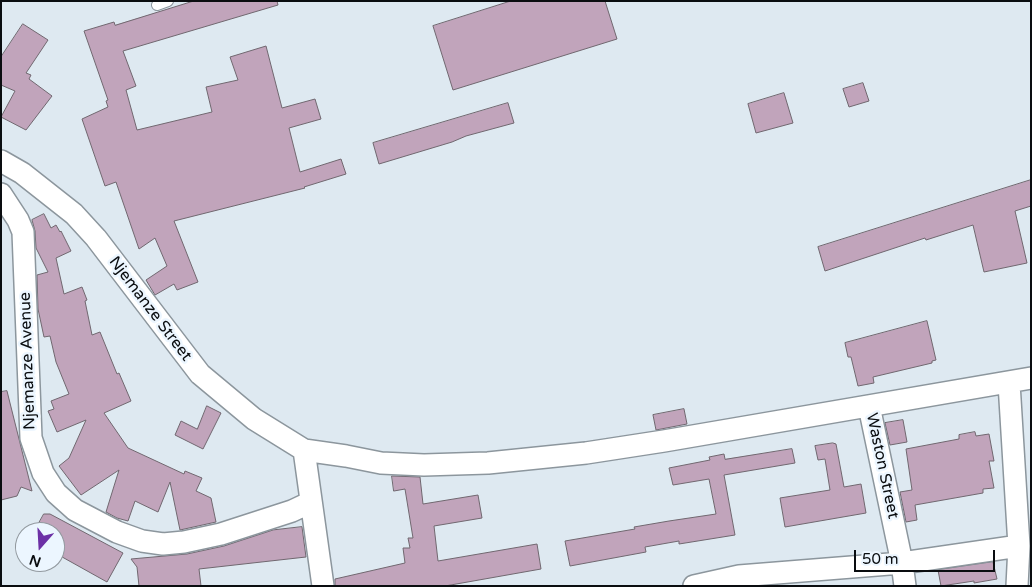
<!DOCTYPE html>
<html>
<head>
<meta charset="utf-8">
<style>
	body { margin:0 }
	#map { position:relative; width:1032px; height:587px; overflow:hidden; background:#dee9f1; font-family:"Varela Round",sans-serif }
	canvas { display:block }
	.frame { position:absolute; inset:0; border:2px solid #0a0d10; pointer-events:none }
	.north { position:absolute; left:15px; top:522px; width:50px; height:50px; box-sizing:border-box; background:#ecf6ff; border:1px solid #92999f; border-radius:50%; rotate:199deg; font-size:14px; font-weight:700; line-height:20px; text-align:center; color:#0a0d10 }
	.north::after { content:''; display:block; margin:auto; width:18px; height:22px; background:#6c30a6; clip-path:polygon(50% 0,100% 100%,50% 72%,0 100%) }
	.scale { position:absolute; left:854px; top:550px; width:141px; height:22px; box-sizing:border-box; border:2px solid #0a0d10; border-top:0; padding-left:6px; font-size:15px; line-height:18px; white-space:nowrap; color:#0a0d10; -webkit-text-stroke:4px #ecf6ff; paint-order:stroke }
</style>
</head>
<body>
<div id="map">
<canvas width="1032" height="587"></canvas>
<div class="frame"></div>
<div class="north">N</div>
<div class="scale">50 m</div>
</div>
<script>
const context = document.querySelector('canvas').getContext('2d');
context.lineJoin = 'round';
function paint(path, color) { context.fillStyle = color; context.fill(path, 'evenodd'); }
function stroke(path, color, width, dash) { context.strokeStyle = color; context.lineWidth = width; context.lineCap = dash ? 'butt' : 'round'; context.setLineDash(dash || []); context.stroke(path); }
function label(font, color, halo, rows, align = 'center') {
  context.font = font + ' "Varela Round",sans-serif'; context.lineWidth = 5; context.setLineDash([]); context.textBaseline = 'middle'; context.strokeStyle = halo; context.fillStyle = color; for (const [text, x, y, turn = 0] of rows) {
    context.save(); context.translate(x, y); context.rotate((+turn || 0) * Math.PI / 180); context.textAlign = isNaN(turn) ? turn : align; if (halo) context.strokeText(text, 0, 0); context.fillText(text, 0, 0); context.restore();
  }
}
const building = new Path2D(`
	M 194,1 L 277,1 L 278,5 L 123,51 L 136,86 L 126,90 L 137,130 L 212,112 L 206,87 L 238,80 L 230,57 L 266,46 L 282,108 L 315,99 L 321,119 L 289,128 L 300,172 L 341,159 L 346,174 L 304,187 L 305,188 L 174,221 L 198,282 L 177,290 L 174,284 L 155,295 L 146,280 L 167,266 L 155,238 L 139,249 L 116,182 L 105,186 L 82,119 L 108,107 L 106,101 L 108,100 L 84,31 L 114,22 L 115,25 Z
	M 511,1 L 605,1 L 617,39 L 453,90 L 433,26 Z
	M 23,24 L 48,40 L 26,73 L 31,75 L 29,79 L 52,96 L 26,130 L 1,117 L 15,91 L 1,85 L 1,57 Z
	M 863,83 L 869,101 L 849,107 L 843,89 Z
	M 784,93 L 793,123 L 756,133 L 748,104 Z
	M 508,103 L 514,123 L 466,136 L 452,142 L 379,164 L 373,143 Z
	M 1031,180 L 1031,206 L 1015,211 L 1027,263 L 984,272 L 973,225 L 926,240 L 925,238 L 825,271 L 818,247 Z
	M 44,214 L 51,228 L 56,225 L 60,232 L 61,231 L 71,251 L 56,258 L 64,294 L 82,287 L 87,300 L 85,301 L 92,335 L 100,332 L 117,374 L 119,373 L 131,401 L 104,413 L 128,448 L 184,474 L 185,471 L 202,478 L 196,491 L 211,498 L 216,522 L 180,530 L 170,482 L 158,512 L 135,501 L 128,521 L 117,518 L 106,512 L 119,470 L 81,495 L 59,466 L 69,458 L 86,420 L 57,432 L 48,411 L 54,409 L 51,401 L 69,394 L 56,362 L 50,336 L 44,337 L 38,309 L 37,275 L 48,272 L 36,248 L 35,231 L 32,220 Z
	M 927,321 L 936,360 L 932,361 L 932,363 L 873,377 L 874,383 L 858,386 L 851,357 L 848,357 L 845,343 Z
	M 7,391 L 32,491 L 21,487 L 17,496 L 1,500 L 1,392 Z
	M 207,406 L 221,413 L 203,449 L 175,435 L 181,421 L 197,429 Z
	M 684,409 L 687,424 L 656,430 L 653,415 Z
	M 903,420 L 907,442 L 890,445 L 885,423 Z
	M 975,432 L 976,436 L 989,434 L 994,461 L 989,461 L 994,488 L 983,489 L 983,493 L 915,505 L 917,520 L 906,522 L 900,492 L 912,490 L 906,449 L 959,439 L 959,435 Z
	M 833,443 L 836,444 L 844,487 L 861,484 L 866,513 L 785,527 L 780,498 L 830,490 L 825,459 L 818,460 L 815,446 Z
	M 792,449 L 795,463 L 724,475 L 735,535 L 679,544 L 679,541 L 645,547 L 646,552 L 570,566 L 565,541 L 635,529 L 634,527 L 669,521 L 716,514 L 709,479 L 673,485 L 669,468 L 710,460 L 709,457 L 724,454 L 725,459 Z
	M 392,476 L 420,477 L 423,504 L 478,495 L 482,518 L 434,526 L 438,561 L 537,544 L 541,569 L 445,586 L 335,586 L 335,579 L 405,563 L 403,548 L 410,548 L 408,538 L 413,538 L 405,489 L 394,491 Z
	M 44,514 L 50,514 L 123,553 L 107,582 L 55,553 L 55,532 L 34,532 Z
	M 302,527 L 306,557 L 199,569 L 201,586 L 139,586 L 137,567 L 131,559 L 187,554 L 224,546 L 273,530 Z
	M 993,562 L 997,579 L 974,583 L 974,581 L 941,586 L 938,570 Z`);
const service = new Path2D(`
	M 157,5 L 168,1`);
const minor = new Path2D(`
	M 1,161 L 22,173 L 74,214 L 96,238 L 200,374 L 254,419 L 304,450 L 346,456 L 381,463 L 424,465 L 488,463 L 586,453 L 664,441 L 1031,378
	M 1,194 L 18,220 L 23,232 L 31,438 L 43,473 L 56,493 L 75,510 L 117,532 L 142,541 L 163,544 L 184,542 L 221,534 L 292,511 L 311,502
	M 1009,383 L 1019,546 L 1017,586
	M 869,406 L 902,563 L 905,586
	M 304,450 L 323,586
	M 694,586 L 739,576 L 902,563 L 1019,546`);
const streetNames = [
	["Njemanze Street",150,309,53],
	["Njemanze Avenue",28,361,-92],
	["Waston Street",882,466,78]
];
paint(building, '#c1a4bb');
stroke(building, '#70676f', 1);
stroke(service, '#8c969d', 12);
stroke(minor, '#8c969d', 24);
stroke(service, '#fff', 10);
stroke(minor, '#fff', 21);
label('16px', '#0a0d10', '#ecf6ff', streetNames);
</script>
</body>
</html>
